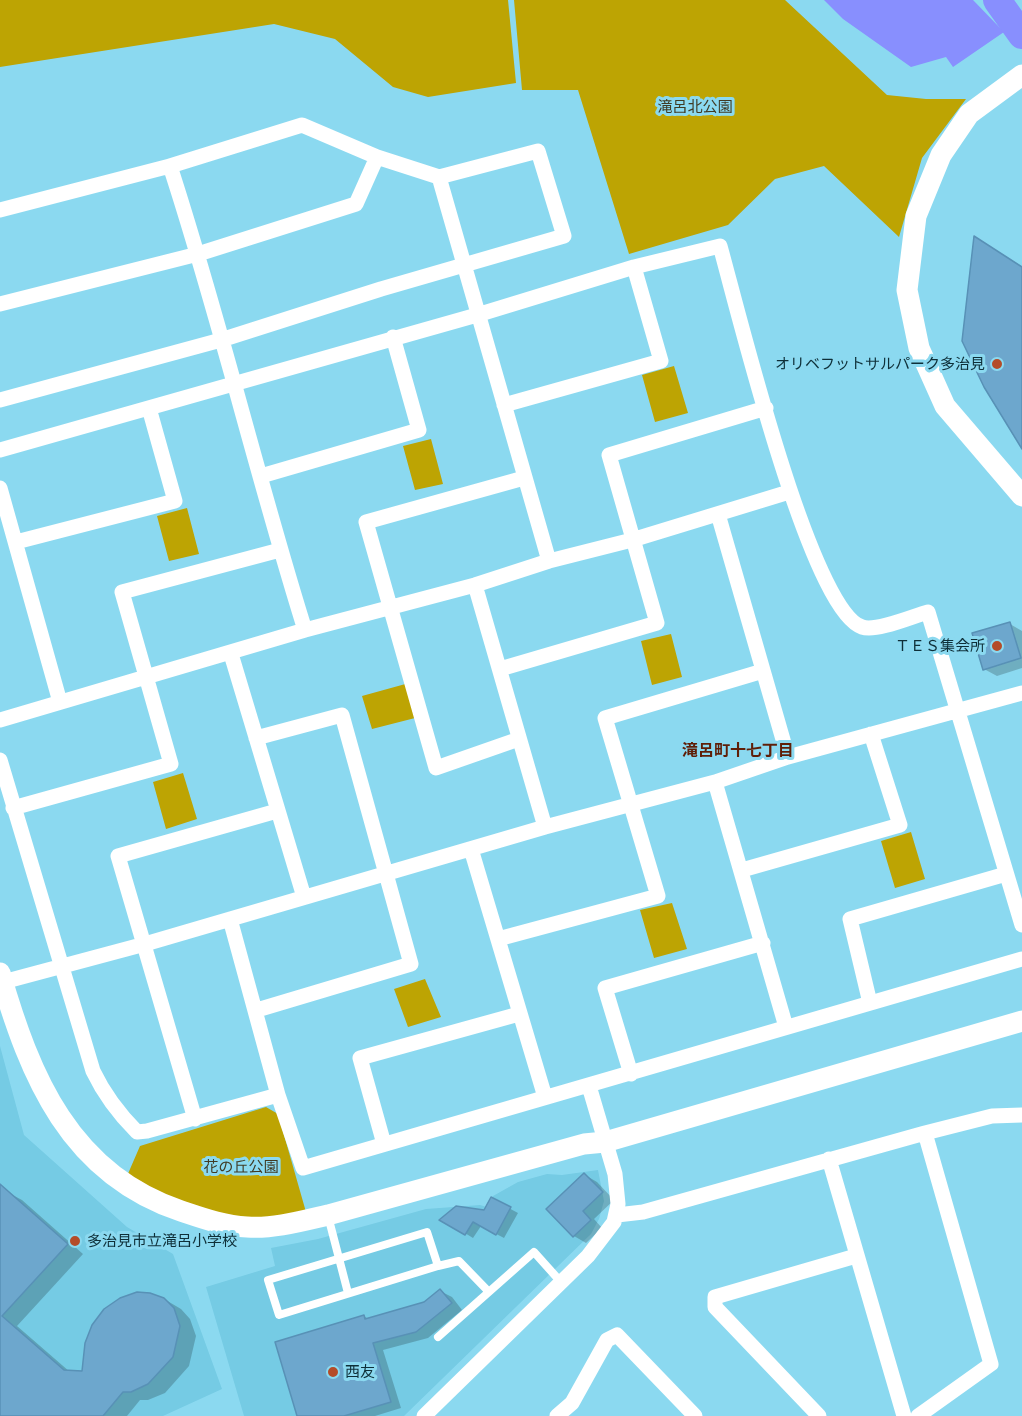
<!DOCTYPE html>
<html>
<head>
<meta charset="utf-8">
<style>
	body { margin:0 }
	canvas { display:block; background:#8bd9f0 }
</style>
</head>
<body>
<canvas width="1022" height="1416"></canvas>
<script>
const context = document.querySelector('canvas').getContext('2d');
context.lineJoin = 'round';
function paint(path, color) { context.fillStyle = color; context.fill(path, 'evenodd'); }
function stroke(path, color, width, dash) { context.strokeStyle = color; context.lineWidth = width; context.lineCap = dash ? 'butt' : 'round'; context.setLineDash(dash || []); context.stroke(path); }
function label(font, color, halo, rows, align = 'center') {
  context.font = font + ' Mulish,"Noto Sans JP",sans-serif'; context.lineWidth = 6; context.setLineDash([]); context.textBaseline = 'middle'; context.strokeStyle = halo; context.fillStyle = color; for (const [text, x, y, turn = 0] of rows) {
    context.save(); context.translate(x, y); context.rotate((+turn || 0) * Math.PI / 180); context.textAlign = isNaN(turn) ? turn : align; if (halo) context.strokeText(text, 0, 0); context.fillText(text, 0, 0); context.restore();
  }
}
const built = new Path2D(`
	M 0,1046 L 24,1135 L 127,1227 L 173,1254 L 222,1389 L 163,1416 L 0,1416 Z
	M 598,1170 L 604,1201 L 599,1219 L 591,1234 L 404,1416 L 244,1416 L 206,1287 L 275,1266 L 271,1248 L 318,1239 L 426,1209 L 480,1205 L 487,1207 L 493,1196 L 518,1182 L 547,1174 L 562,1175 Z`);
const green = new Path2D(`
	M 0,0 L 508,0 L 516,83 L 428,97 L 393,87 L 335,39 L 274,24 L 0,67 Z
	M 514,0 L 785,0 L 887,95 L 926,99 L 966,99 L 922,158 L 899,237 L 824,166 L 775,179 L 728,225 L 629,254 L 578,90 L 522,90 Z
	M 674,366 L 688,413 L 655,422 L 642,375 Z
	M 431,439 L 443,484 L 415,490 L 403,446 Z
	M 187,508 L 199,554 L 169,561 L 157,516 Z
	M 671,634 L 682,677 L 652,685 L 641,641 Z
	M 409,683 L 419,717 L 372,729 L 362,696 Z
	M 183,773 L 197,819 L 166,829 L 153,782 Z
	M 911,832 L 925,879 L 895,888 L 881,841 Z
	M 672,903 L 687,949 L 654,958 L 640,910 Z
	M 425,979 L 441,1017 L 408,1027 L 394,989 Z
	M 266,1107 L 278,1114 L 306,1212 C 229,1227 194,1209 127,1176 L 140,1146 Z`);
const water = new Path2D(`
	M 824,0 L 973,0 L 1004,32 L 953,67 L 946,57 L 911,67 L 843,19 Z`);
const shadow = new Path2D(`
	M 1010,624 L 1022,631 L 1022,668 L 997,676 L 984,669 Z
	M 585,1175 L 597,1182 L 614,1200 L 594,1219 L 602,1228 L 586,1243 L 574,1236 L 548,1209 Z
	M 5,1191 L 22,1200 L 83,1254 L 17,1326 L 70,1372 L 84,1373 L 164,1299 L 181,1309 L 190,1319 L 196,1336 L 189,1366 L 165,1393 L 148,1400 L 140,1400 L 127,1416 L 5,1416 L 0,1412 L 0,1197 Z
	M 492,1199 L 518,1213 L 504,1238 L 481,1226 L 473,1238 L 442,1219 L 485,1212 Z
	M 440,1291 L 452,1297 L 462,1310 L 428,1338 L 383,1350 L 401,1408 L 375,1416 L 299,1416 L 364,1316 L 368,1319 L 425,1304 Z`);
const river = new Path2D(`
	M 997,0 L 1022,35`);
const building = new Path2D(`
	M 974,236 L 1022,267 L 1022,449 L 984,387 L 962,341 Z
	M 1010,622 L 1021,658 L 983,670 L 972,633 Z
	M 584,1173 L 603,1192 L 583,1211 L 591,1220 L 573,1237 L 546,1209 Z
	M 0,1184 L 68,1244 L 2,1316 L 64,1370 L 82,1371 L 85,1343 L 92,1325 L 104,1309 L 120,1298 L 137,1292 L 150,1293 L 164,1298 L 174,1308 L 180,1326 L 173,1357 L 148,1384 L 131,1392 L 123,1392 L 103,1416 L 0,1416 Z
	M 491,1197 L 511,1207 L 496,1235 L 473,1222 L 465,1235 L 439,1220 L 456,1206 L 484,1210 Z
	M 440,1289 L 452,1303 L 416,1332 L 373,1343 L 391,1402 L 344,1416 L 297,1416 L 275,1342 L 364,1315 L 365,1319 L 424,1302 Z`);
const lane = new Path2D(`
	M 328,1216 L 348,1293
	M 438,1266 L 279,1315 L 268,1280 L 427,1232 L 438,1266 L 459,1261 L 489,1292
	M 438,1337 L 534,1252 L 560,1281`);
const street = new Path2D(`
	M 170,166 C 220,319 257,477 305,630
	M 439,177 L 549,561
	M 0,210 L 170,166 L 302,125 L 377,157 L 439,177 L 538,151 L 564,236 L 381,289 L 221,340 L 0,400
	M 0,304 L 198,254 L 356,204 L 377,157
	M 504,405 L 661,361 L 634,267
	M 0,450 L 477,315 L 634,267 L 720,246 C 737,306 810,610 862,627 C 877,632 913,616 928,612 L 1022,925
	M 261,476 L 419,430 L 393,337
	M 0,488 L 60,702
	M 718,514 L 788,757
	M 16,542 L 175,501 L 149,408
	M 475,585 L 545,827
	M 231,654 L 304,897
	M 500,669 L 657,623 L 609,455 L 766,408
	M 0,720 L 305,630 L 475,585 L 549,561 L 632,540 L 789,492
	M 256,738 L 342,715 L 411,964 L 257,1010
	M 519,739 L 436,768 L 366,522 L 524,478
	M 0,760 L 93,1071 C 104,1094 118,1113 137,1132 L 147,1131 L 278,1095
	M 715,782 L 786,1027
	M 13,808 L 171,764 L 122,592 L 280,550
	M 471,849 L 545,1097
	M 742,870 L 900,825 L 871,734
	M 230,919 L 278,1095 L 303,1168 L 1022,959
	M 498,939 L 658,896 L 605,718 L 763,671
	M 3,982 L 145,944 L 545,827 L 715,782 L 788,757 L 1022,693
	M 870,1003 L 850,919 L 1006,874
	M 631,1074 L 605,988 L 763,943
	M 195,1119 L 118,856 L 277,811
	M 384,1144 L 360,1058 L 519,1014
	M 829,1159 L 904,1416
	M 617,1215 L 643,1212 L 925,1133 L 992,1116 L 1022,1115
	M 424,1416 L 588,1256 L 614,1222 L 618,1204 L 615,1174 L 589,1086
	M 557,1416 L 572,1403 L 607,1340 L 617,1335 L 695,1416
	M 819,1416 L 715,1307 L 715,1297 L 856,1256
	M 918,1416 L 991,1364 L 925,1133`);
const secondary = new Path2D(`
	M 1022,75 L 969,114 L 941,155 L 916,216 L 907,290 L 919,348 L 945,406 L 1022,496
	M 0,973 C 30,1077 70,1174 181,1211 C 202,1218 224,1226 247,1227 C 273,1229 302,1221 328,1215 L 584,1144 L 605,1142 L 1022,1021`);
const markers = [
	[997,364,6,"#b44c29"],
	[997,646,6,"#b44c29"],
	[75,1241,6,"#b44c29"],
	[333,1372,6,"#b44c29"]
];
const parkNames = [
	["滝呂北公園",695,107],
	["花の丘公園",241,1167]
];
const poiNames = [
	["オリベフットサルパーク多治見",985,364],
	["ＴＥＳ集会所",985,646],
	["多治見市立滝呂小学校",87,1241,"left"],
	["西友",345,1372,"left"]
];
const neighbourhoodNames = [
	["滝呂町十七丁目",738,751]
];
paint(built, '#75cbe4');
paint(green, '#bda403');
paint(water, '#888ffe');
paint(shadow, '#0003');
stroke(river, '#888ffe', 28);
paint(building, '#6da7cd');
stroke(building, '#5891b6', 1.5);
stroke(lane, '#fff', 8);
stroke(street, '#fff', 15);
stroke(secondary, '#fff', 21);
for (const [x, y, r, color] of markers) { const dot = new Path2D(); dot.arc(x, y, r, 0, 2 * Math.PI); context.fillStyle = color; context.fill(dot); stroke(dot, '#8bd9f0', 2); }
label('15px', '#403b24', '#8bd9f0', parkNames);
label('15px', '#0e2f38', '#8bd9f0', poiNames, 'right');
label('bold 16px', '#5f1e07', '#8bd9f0', neighbourhoodNames);
</script>
</body>
</html>
